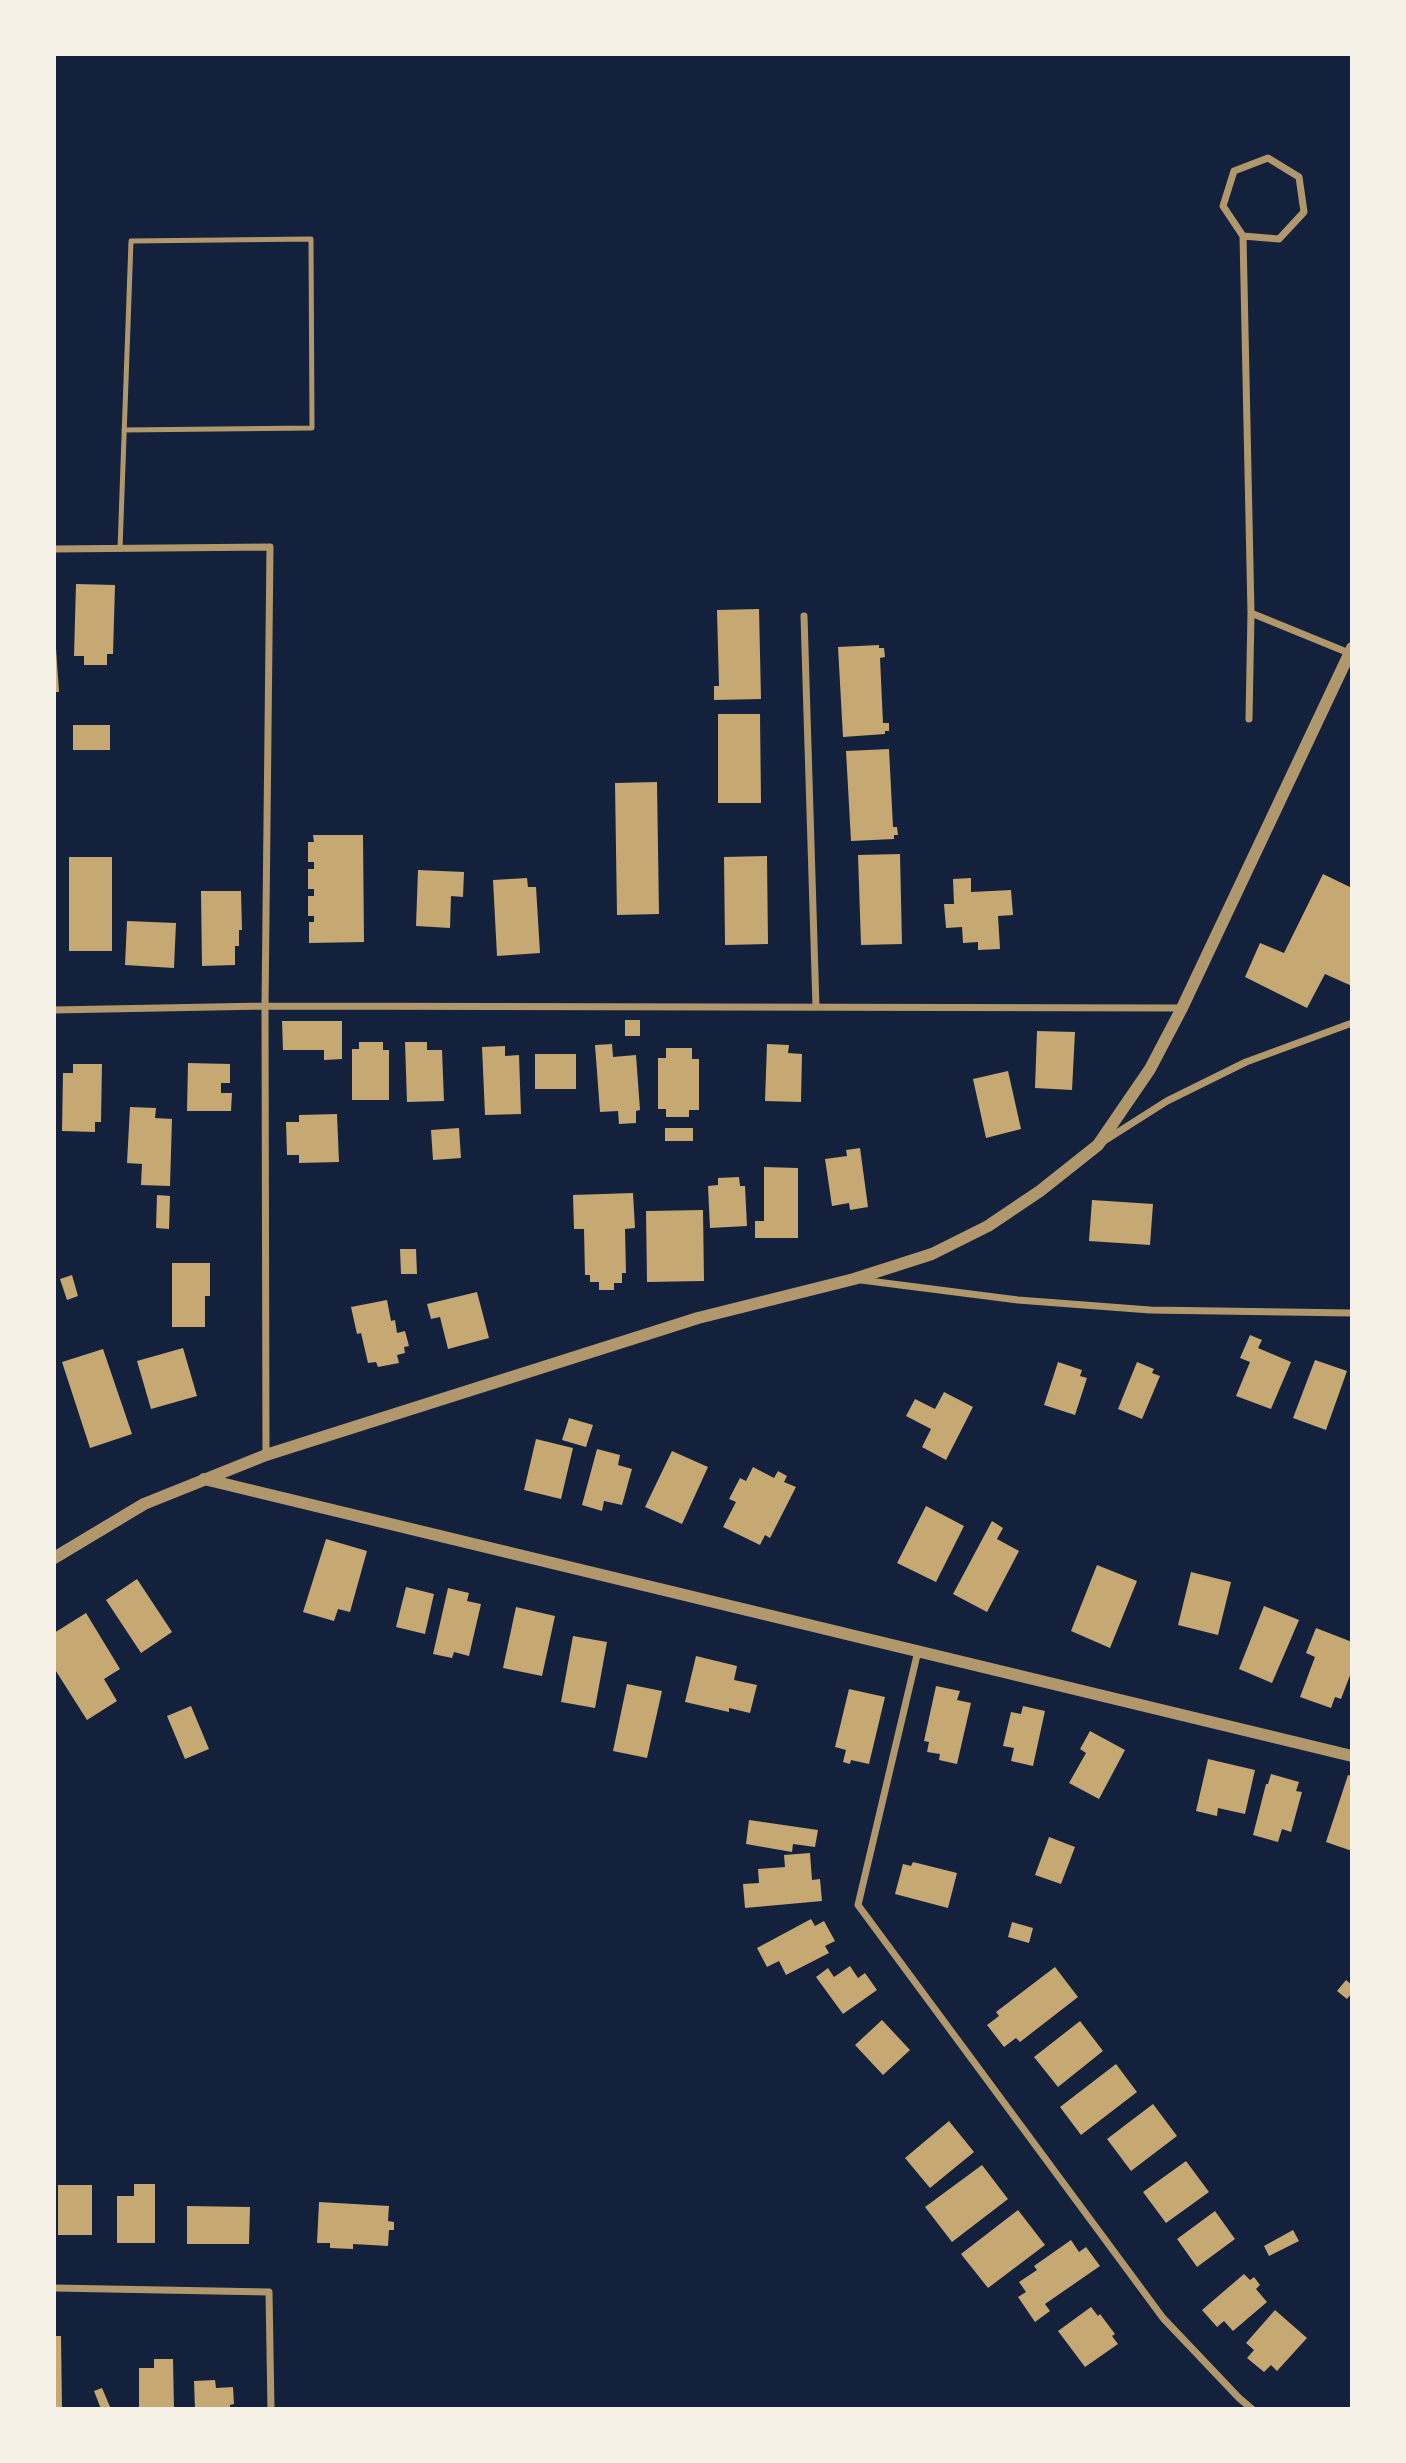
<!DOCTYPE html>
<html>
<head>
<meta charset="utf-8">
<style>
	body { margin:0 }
	#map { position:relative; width:1406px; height:2463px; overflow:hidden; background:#14213d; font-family:"Varela Round",sans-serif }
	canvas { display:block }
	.frame { position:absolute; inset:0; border:56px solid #f6f1e7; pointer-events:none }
</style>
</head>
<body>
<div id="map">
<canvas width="1406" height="2463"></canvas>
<div class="frame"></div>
</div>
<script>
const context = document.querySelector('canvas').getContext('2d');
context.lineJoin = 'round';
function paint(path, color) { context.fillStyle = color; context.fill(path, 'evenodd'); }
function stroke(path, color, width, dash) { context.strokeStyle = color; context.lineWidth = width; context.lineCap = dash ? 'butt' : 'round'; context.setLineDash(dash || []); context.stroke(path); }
const building = new Path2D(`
	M 76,584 L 115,585 L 113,654 L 107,654 L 107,665 L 84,665 L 84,656 L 74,656 Z
	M 759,609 L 761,699 L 714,700 L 714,686 L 719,686 L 717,610 Z
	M 879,645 L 879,648 L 884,648 L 885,657 L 880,658 L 883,723 L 889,723 L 889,731 L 885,731 L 885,734 L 843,737 L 838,647 Z
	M 54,648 L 56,648 L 59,692 L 54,692 Z
	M 718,714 L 760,714 L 761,803 L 718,803 Z
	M 73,725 L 110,725 L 110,750 L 73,750 Z
	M 889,749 L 893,827 L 897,827 L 898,835 L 894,835 L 894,839 L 851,841 L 846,751 Z
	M 657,782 L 659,914 L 617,915 L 615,783 Z
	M 313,835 L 363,835 L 364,942 L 309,943 L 309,922 L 314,922 L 314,916 L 308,916 L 308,896 L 314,896 L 314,889 L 308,889 L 308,869 L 314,869 L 314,862 L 308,862 L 308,842 L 314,842 Z
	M 900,854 L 902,944 L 861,945 L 858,855 Z
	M 767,856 L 768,944 L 725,945 L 724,857 Z
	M 69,857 L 112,857 L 112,951 L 69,951 Z
	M 418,870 L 464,872 L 463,897 L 451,896 L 450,928 L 416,926 Z
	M 1323,874 L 1352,888 L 1352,986 L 1325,974 L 1307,1008 L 1245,977 L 1260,943 L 1284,953 Z
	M 527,878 L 528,887 L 536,887 L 540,953 L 497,956 L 493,880 Z
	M 971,878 L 971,892 L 1011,890 L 1013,915 L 998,916 L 1000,949 L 978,950 L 978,942 L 963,943 L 962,927 L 946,928 L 944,904 L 954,904 L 953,879 Z
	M 201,891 L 241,891 L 242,930 L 239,930 L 239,946 L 235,946 L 235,965 L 202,966 Z
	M 127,921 L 176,923 L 174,968 L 125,965 Z
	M 625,1020 L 640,1020 L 640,1036 L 625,1036 Z
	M 282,1021 L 342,1021 L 342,1059 L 324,1060 L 324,1050 L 283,1050 Z
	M 1037,1031 L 1075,1032 L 1072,1090 L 1035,1088 Z
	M 359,1042 L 383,1042 L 383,1050 L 389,1050 L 389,1100 L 352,1100 L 352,1049 L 359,1049 Z
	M 405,1042 L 427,1042 L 427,1050 L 442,1050 L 444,1101 L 407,1102 Z
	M 612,1044 L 613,1057 L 636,1055 L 640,1110 L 636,1111 L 636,1123 L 619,1124 L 618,1111 L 600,1112 L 595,1045 Z
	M 767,1044 L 789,1045 L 788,1053 L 802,1054 L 801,1102 L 765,1101 Z
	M 505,1046 L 505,1056 L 519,1055 L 521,1114 L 485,1115 L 482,1047 Z
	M 666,1048 L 692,1048 L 692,1059 L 699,1059 L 699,1110 L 689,1110 L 689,1117 L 666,1117 L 666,1109 L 658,1109 L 658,1058 L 666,1058 Z
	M 535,1054 L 576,1054 L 576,1089 L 535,1089 Z
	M 188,1063 L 230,1064 L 230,1083 L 221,1083 L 221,1093 L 232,1093 L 231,1111 L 187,1111 Z
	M 73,1064 L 102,1064 L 101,1122 L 95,1122 L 95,1132 L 62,1131 L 63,1073 L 73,1073 Z
	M 1008,1071 L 1021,1129 L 986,1138 L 973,1079 Z
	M 130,1107 L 156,1108 L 155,1118 L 172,1119 L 170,1186 L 141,1185 L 142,1164 L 127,1163 Z
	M 337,1114 L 339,1162 L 299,1163 L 299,1155 L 287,1155 L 286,1122 L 299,1122 L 299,1115 Z
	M 459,1128 L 461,1158 L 433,1160 L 431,1130 Z
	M 665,1128 L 693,1128 L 693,1141 L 665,1141 Z
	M 860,1148 L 868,1207 L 850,1210 L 849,1203 L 832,1206 L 825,1159 L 847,1156 L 846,1150 Z
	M 764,1167 L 798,1168 L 798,1238 L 755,1238 L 755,1221 L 764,1221 Z
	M 739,1177 L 740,1186 L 745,1186 L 747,1226 L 710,1228 L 708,1186 L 718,1185 L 718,1178 Z
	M 633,1193 L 635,1228 L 625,1229 L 626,1273 L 622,1273 L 622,1283 L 614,1283 L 614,1290 L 599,1290 L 599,1282 L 590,1282 L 590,1275 L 585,1275 L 584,1229 L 574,1229 L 573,1195 Z
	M 157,1195 L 170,1196 L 169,1229 L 156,1228 Z
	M 1092,1200 L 1153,1204 L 1150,1245 L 1089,1241 Z
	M 703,1210 L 704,1281 L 647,1282 L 646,1211 Z
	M 400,1249 L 416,1249 L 417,1274 L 401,1274 Z
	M 172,1263 L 210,1263 L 210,1296 L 205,1296 L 205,1327 L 172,1327 Z
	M 72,1275 L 78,1296 L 67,1300 L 60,1279 Z
	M 477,1292 L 489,1338 L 448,1349 L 440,1317 L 431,1319 L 427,1304 Z
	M 387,1300 L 391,1321 L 395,1320 L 397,1333 L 405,1331 L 409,1346 L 404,1347 L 405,1353 L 397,1355 L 399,1363 L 378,1367 L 376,1362 L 368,1363 L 361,1333 L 357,1334 L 351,1307 Z
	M 1250,1335 L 1262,1340 L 1258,1348 L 1291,1362 L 1271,1409 L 1236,1396 L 1250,1362 L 1240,1358 Z
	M 183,1348 L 197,1396 L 151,1409 L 137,1361 Z
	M 103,1349 L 132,1434 L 90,1448 L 62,1362 Z
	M 1315,1360 L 1347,1371 L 1326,1430 L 1293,1418 Z
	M 1058,1362 L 1082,1370 L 1080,1376 L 1087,1378 L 1075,1415 L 1044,1405 Z
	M 1137,1362 L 1154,1369 L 1152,1373 L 1160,1376 L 1142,1419 L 1118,1409 Z
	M 944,1392 L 973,1407 L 946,1460 L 922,1447 L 931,1429 L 906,1416 L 915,1399 L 935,1409 Z
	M 569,1418 L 593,1425 L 586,1447 L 562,1440 Z
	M 536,1439 L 573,1448 L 561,1499 L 524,1490 Z
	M 597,1449 L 620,1455 L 618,1465 L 632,1469 L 622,1505 L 604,1501 L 602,1511 L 582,1505 Z
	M 672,1451 L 708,1467 L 682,1524 L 645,1507 Z
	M 753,1467 L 774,1478 L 778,1471 L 787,1476 L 784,1482 L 796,1487 L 770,1538 L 765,1535 L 760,1545 L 723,1527 L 736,1502 L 729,1499 L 740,1478 L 746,1481 Z
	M 926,1506 L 964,1526 L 936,1582 L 897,1563 Z
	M 992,1521 L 1003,1528 L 997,1539 L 1019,1551 L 987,1612 L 953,1594 Z
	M 326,1539 L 367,1551 L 350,1612 L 338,1609 L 334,1621 L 303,1612 Z
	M 1097,1565 L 1137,1581 L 1110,1648 L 1071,1631 Z
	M 1191,1572 L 1231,1582 L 1218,1635 L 1178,1625 Z
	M 137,1579 L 172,1632 L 141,1653 L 106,1600 Z
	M 406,1587 L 434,1594 L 425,1634 L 396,1627 Z
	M 448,1588 L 469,1593 L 467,1601 L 481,1604 L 469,1656 L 454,1652 L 452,1658 L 433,1654 Z
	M 1264,1606 L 1299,1620 L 1272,1683 L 1239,1669 Z
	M 516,1607 L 555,1616 L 542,1676 L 503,1668 Z
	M 86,1613 L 120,1669 L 104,1679 L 117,1701 L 87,1720 L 54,1668 L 54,1633 Z
	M 1316,1628 L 1352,1642 L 1352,1670 L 1341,1699 L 1335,1697 L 1331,1708 L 1300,1697 L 1315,1657 L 1306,1653 Z
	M 573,1636 L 607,1642 L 595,1708 L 561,1702 Z
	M 696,1656 L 737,1666 L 734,1680 L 757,1685 L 750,1713 L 729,1708 L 729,1712 L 685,1702 Z
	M 627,1684 L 662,1691 L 647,1758 L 613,1751 Z
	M 936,1686 L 960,1691 L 957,1700 L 971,1703 L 957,1764 L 939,1760 L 940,1754 L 927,1752 L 929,1742 L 924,1741 Z
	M 849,1689 L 885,1697 L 869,1764 L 851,1760 L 850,1764 L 843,1762 L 846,1750 L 835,1747 Z
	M 191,1706 L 209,1749 L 185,1759 L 167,1716 Z
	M 1023,1706 L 1045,1711 L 1033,1766 L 1011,1761 L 1014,1748 L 1003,1746 L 1011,1712 L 1021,1714 Z
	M 1090,1731 L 1125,1750 L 1099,1799 L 1069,1783 L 1086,1753 L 1080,1749 Z
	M 1208,1759 L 1255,1770 L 1245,1814 L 1218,1808 L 1217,1816 L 1196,1811 Z
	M 1271,1774 L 1299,1782 L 1296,1791 L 1302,1792 L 1291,1832 L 1282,1829 L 1278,1842 L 1253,1835 L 1266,1784 L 1268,1784 Z
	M 1348,1775 L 1352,1776 L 1352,1851 L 1326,1842 Z
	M 749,1820 L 818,1830 L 815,1847 L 793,1844 L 792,1852 L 746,1844 Z
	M 1049,1837 L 1075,1847 L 1061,1884 L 1035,1875 Z
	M 810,1853 L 812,1880 L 820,1879 L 822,1901 L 745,1908 L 743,1884 L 759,1883 L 758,1869 L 785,1867 L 784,1855 Z
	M 913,1862 L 957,1873 L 948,1908 L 895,1894 L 903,1864 L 911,1866 Z
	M 811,1919 L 815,1926 L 824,1921 L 835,1941 L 825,1946 L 829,1953 L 786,1975 L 779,1961 L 767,1967 L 757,1948 Z
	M 1012,1922 L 1033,1928 L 1029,1943 L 1008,1937 Z
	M 850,1966 L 858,1978 L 865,1973 L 877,1990 L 843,2014 L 816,1977 L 828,1968 L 834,1977 Z
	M 1055,1967 L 1078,1997 L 1020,2042 L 1016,2038 L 1004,2047 L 987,2025 L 999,2016 L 996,2012 Z
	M 1346,1980 L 1352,1985 L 1352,1993 L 1347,1999 L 1337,1991 Z
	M 882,2020 L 910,2050 L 883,2075 L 855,2045 Z
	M 1080,2021 L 1103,2051 L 1058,2087 L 1034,2057 Z
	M 1116,2064 L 1137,2092 L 1081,2135 L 1060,2107 Z
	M 1153,2104 L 1177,2136 L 1131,2171 L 1107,2139 Z
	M 949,2121 L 974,2152 L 930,2188 L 905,2158 Z
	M 1186,2161 L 1209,2192 L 1166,2223 L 1143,2192 Z
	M 982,2165 L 1008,2199 L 952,2242 L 925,2207 Z
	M 134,2184 L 155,2184 L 155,2243 L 117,2243 L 117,2196 L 134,2196 Z
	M 58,2185 L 92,2185 L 92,2235 L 58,2235 Z
	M 319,2202 L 389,2206 L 388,2221 L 394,2222 L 394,2230 L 389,2230 L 388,2246 L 353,2244 L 353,2249 L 330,2248 L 330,2243 L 317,2243 Z
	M 187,2206 L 250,2207 L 249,2244 L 187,2244 Z
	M 1018,2210 L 1045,2245 L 988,2288 L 961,2254 Z
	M 1215,2211 L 1235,2239 L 1197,2267 L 1177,2239 Z
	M 1293,2230 L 1299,2241 L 1269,2256 L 1264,2246 Z
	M 1071,2240 L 1079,2252 L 1086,2247 L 1100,2266 L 1045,2304 L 1050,2311 L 1035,2322 L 1018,2297 L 1026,2292 L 1019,2282 L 1037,2270 L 1034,2266 Z
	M 1244,2274 L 1250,2280 L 1254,2277 L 1260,2285 L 1256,2289 L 1267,2302 L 1233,2331 L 1224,2321 L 1217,2327 L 1202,2310 Z
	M 1091,2307 L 1098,2316 L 1100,2314 L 1115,2334 L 1112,2336 L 1118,2344 L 1085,2367 L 1058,2331 Z
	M 1275,2310 L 1307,2338 L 1277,2371 L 1271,2365 L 1264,2372 L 1247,2358 L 1254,2350 L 1246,2343 Z
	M 54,2336 L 61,2336 L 62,2409 L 54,2409 Z
	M 154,2359 L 173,2359 L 174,2409 L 139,2409 L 139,2368 L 154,2368 Z
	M 215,2380 L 216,2388 L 233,2387 L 234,2404 L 230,2405 L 230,2409 L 195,2409 L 194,2381 Z
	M 102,2388 L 111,2409 L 101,2409 L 94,2391 Z`);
const service = new Path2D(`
	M 120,549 L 131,241 L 311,239 L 312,428 L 124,430`);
const minor = new Path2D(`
	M 1243,236 L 1279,239 L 1304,212 L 1299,177 L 1268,158 L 1234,171 L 1223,206 L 1243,236 L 1251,613 L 1349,653
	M 54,549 L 270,547 L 265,1006 L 266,1455
	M 804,616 L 816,1007
	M 1249,719 L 1251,613
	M 54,1010 L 265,1006 L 1182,1008
	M 1104,1141 L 1167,1101 L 1246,1062 L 1352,1023
	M 861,1280 L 1018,1300 L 1150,1310 L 1352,1313
	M 918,1651 L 858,1905 L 1163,2318 L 1239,2398 L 1252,2409
	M 54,2288 L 269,2292 L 271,2409`);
const tertiary = new Path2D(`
	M 204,1479 L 1352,1756
	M 54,1558 L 144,1504 L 266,1455 L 698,1318 L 854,1279 L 932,1254 L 988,1226 L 1040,1191 L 1098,1145 L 1150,1069 L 1182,1008 L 1352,648`);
paint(building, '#c6a872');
stroke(service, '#b1986c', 5);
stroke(minor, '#b1986c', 7);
stroke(tertiary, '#b1986c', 12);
</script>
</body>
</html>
